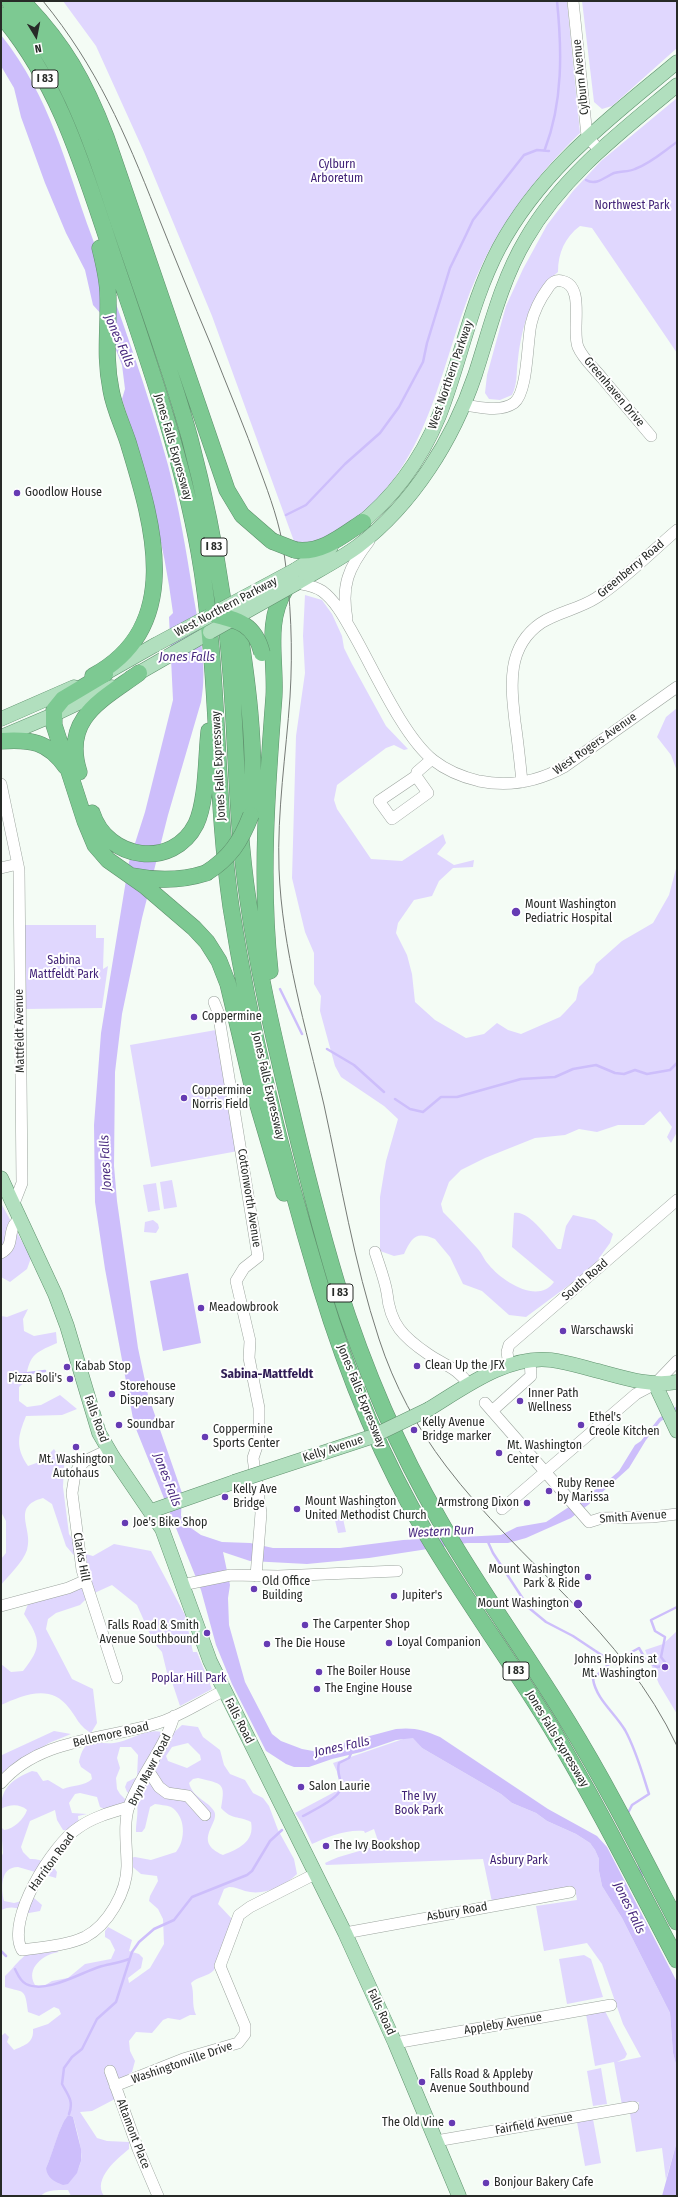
<!DOCTYPE html>
<html>
<head>
<meta charset="utf-8">
<style>
	body { margin:0 }
	#map { position:relative; width:678px; height:2197px; overflow:hidden; background:#f4fcf5; font-family:"Fira Sans Condensed",sans-serif }
	canvas { display:block }
	.frame { position:absolute; inset:0; border:2px solid #272a27; pointer-events:none }
	.north { position:absolute; left:16px; top:16px; width:40px; height:40px; -webkit-text-stroke:3px #fff; paint-order:stroke; rotate:170deg; font-size:11px; font-weight:700; line-height:16px; text-align:center; color:#272a27 }
	.north::after { content:''; display:block; margin:auto; width:14px; height:18px; background:#272a27; clip-path:polygon(50% 0,100% 100%,50% 72%,0 100%) }
</style>
</head>
<body>
<div id="map">
<canvas width="678" height="2197"></canvas>
<div class="frame"></div>
<div class="north">N</div>
</div>
<script>
const context = document.querySelector('canvas').getContext('2d');
context.lineJoin = 'round';
function paint(path, color) { context.fillStyle = color; context.fill(path, 'evenodd'); }
function stroke(path, color, width, dash) { context.strokeStyle = color; context.lineWidth = width; context.lineCap = dash ? 'butt' : 'round'; context.setLineDash(dash || []); context.stroke(path); }
function label(font, color, halo, rows, align = 'center') {
  context.font = font + ' "Fira Sans Condensed",sans-serif'; context.lineWidth = 4; context.setLineDash([]); context.textBaseline = 'middle'; context.strokeStyle = halo; context.fillStyle = color; for (const [text, x, y, turn = 0] of rows) {
    context.save(); context.translate(x, y); context.rotate((+turn || 0) * Math.PI / 180); context.textAlign = isNaN(turn) ? turn : align; if (halo) context.strokeText(text, 0, 0); context.fillText(text, 0, 0); context.restore();
  }
}
const green = new Path2D(`
	M 63,1 L 567,1 L 580,133 C 539,173 504,217 480,269 C 439,357 436,461 349,523 C 342,528 333,537 325,541 C 317,544 303,543 295,544 L 212,316 L 144,152 L 96,46 Z
	M 582,1 L 677,1 L 677,48 L 612,106 L 602,109 L 594,102 Z
	M 677,98 L 677,353 L 592,228 L 580,226 C 565,237 558,253 558,272 C 531,293 522,325 518,359 C 516,372 518,383 512,395 L 500,400 L 489,399 L 485,393 L 487,375 L 506,306 L 523,269 L 547,225 L 573,191 L 601,161 Z
	M 305,595 L 322,600 L 332,614 L 342,636 L 344,648 L 352,664 L 386,726 L 408,749 L 404,750 L 394,745 L 386,748 L 337,785 L 334,800 L 337,809 L 371,859 L 402,861 L 443,834 L 446,843 L 437,854 L 454,865 L 474,860 L 473,867 L 453,868 L 439,881 L 432,896 L 414,900 L 398,923 L 396,933 L 407,955 L 412,974 L 415,1002 L 435,1020 L 466,1038 L 484,1034 L 497,1023 L 508,1030 L 521,1034 L 560,1017 L 565,1012 L 576,1000 L 579,987 L 593,973 L 596,964 L 622,941 L 653,923 L 669,895 L 677,865 L 677,1132 L 671,1143 L 667,1137 L 672,1127 L 660,1111 L 644,1125 L 618,1125 L 597,1132 L 579,1129 L 565,1135 L 535,1138 L 485,1158 L 461,1170 L 449,1182 L 441,1204 L 443,1212 C 455,1224 466,1236 477,1248 C 482,1253 484,1260 489,1265 C 502,1281 538,1305 554,1282 L 512,1247 L 514,1213 C 528,1209 549,1239 558,1249 L 561,1249 L 566,1226 L 573,1215 L 595,1220 L 613,1234 L 610,1243 L 592,1268 L 526,1317 L 509,1315 L 482,1291 L 463,1284 L 450,1257 L 435,1239 C 416,1231 412,1237 404,1254 L 394,1256 L 380,1251 L 380,1197 L 386,1161 L 398,1119 L 384,1106 L 341,1077 L 335,1066 L 320,1011 L 321,996 L 314,984 L 314,953 L 305,932 L 292,878 L 296,736 L 305,673 L 303,636 Z
	M 677,708 L 677,771 L 671,755 L 657,737 L 666,717 Z
	M 24,925 L 96,925 L 96,938 L 104,938 L 103,969 L 108,966 L 102,1008 L 25,1009 Z
	M 216,1030 L 238,1151 L 151,1167 L 130,1045 Z
	M 172,1180 L 177,1207 L 164,1209 L 160,1182 Z
	M 156,1183 L 160,1210 L 148,1212 L 143,1185 Z
	M 1,1203 L 31,1258 L 27,1269 L 10,1282 L 1,1277 Z
	M 153,1220 L 158,1224 L 159,1228 L 156,1233 L 144,1232 L 145,1222 Z
	M 28,1309 L 23,1319 L 24,1331 L 34,1336 L 56,1332 L 57,1343 C 32,1354 30,1355 25,1382 L 19,1387 L 19,1401 L 27,1407 L 41,1405 L 60,1395 L 77,1409 L 62,1415 L 26,1416 C 18,1436 15,1447 28,1466 L 42,1461 L 54,1449 L 64,1465 L 63,1487 L 69,1534 L 82,1553 L 93,1556 L 114,1544 L 151,1551 L 185,1615 L 193,1652 L 197,1652 L 212,1689 L 180,1706 L 172,1682 L 168,1677 L 162,1652 L 154,1643 L 137,1605 L 112,1585 L 90,1595 L 80,1605 L 56,1613 L 48,1619 L 46,1629 L 72,1679 L 93,1689 L 97,1723 L 91,1733 C 78,1725 78,1719 69,1708 C 51,1683 23,1695 1,1705 L 1,1664 L 11,1672 L 23,1671 C 42,1647 41,1640 24,1614 L 28,1604 L 78,1589 L 88,1572 L 66,1546 L 52,1504 L 43,1498 C 10,1507 34,1529 27,1550 C 23,1562 9,1575 1,1585 L 1,1559 L 6,1553 L 6,1521 L 1,1512 L 1,1316 L 7,1317 Z
	M 342,1514 L 346,1532 L 338,1533 L 334,1516 Z
	M 677,1631 L 677,1714 L 659,1684 L 645,1650 L 663,1644 Z
	M 182,1725 L 198,1727 L 203,1737 L 220,1750 L 224,1765 L 230,1774 L 245,1780 L 253,1793 L 263,1798 L 269,1806 L 278,1830 L 294,1859 L 297,1874 C 284,1887 263,1896 245,1891 C 239,1889 235,1887 229,1887 L 224,1889 L 218,1904 L 233,1920 L 214,1970 C 208,1977 198,1976 191,1983 C 195,1994 191,2004 196,2015 L 190,2015 L 180,2020 L 168,2018 L 163,2020 L 152,2033 L 136,2032 L 129,2041 L 130,2051 L 135,2061 L 132,2072 L 122,2078 L 115,2099 L 92,2111 L 80,2112 L 97,2138 L 107,2141 L 129,2142 L 129,2149 C 118,2158 92,2179 104,2196 L 71,2196 L 68,2190 C 60,2190 46,2189 41,2196 L 1,2196 L 1,2036 L 5,2033 L 9,2037 L 7,2042 L 14,2050 C 25,2045 34,2043 33,2029 L 48,2024 L 61,2014 L 59,2009 L 54,2007 L 39,2016 L 28,2012 C 25,1987 24,1993 5,1987 L 5,1976 C 18,1964 24,1950 43,1949 C 50,1949 54,1949 59,1952 C 44,1954 25,1968 35,1985 L 42,1987 L 52,1981 L 68,1978 L 85,1964 L 111,1959 L 115,1950 L 110,1940 L 105,1937 L 105,1931 L 108,1927 L 132,1940 L 129,1951 L 139,1954 L 143,1958 L 141,1968 L 128,1978 L 129,1983 L 150,1968 L 164,1944 L 163,1919 L 158,1909 L 149,1901 L 150,1896 L 158,1881 L 157,1876 L 141,1874 L 128,1863 L 130,1858 L 135,1857 L 151,1860 L 176,1852 C 186,1840 186,1816 171,1807 C 166,1805 160,1805 155,1804 L 150,1807 L 145,1828 L 142,1832 L 136,1832 C 136,1816 143,1801 127,1792 L 125,1787 L 127,1782 L 137,1777 L 138,1755 L 131,1747 L 120,1747 L 117,1758 L 120,1768 L 116,1778 L 117,1789 L 120,1794 L 128,1802 L 111,1812 L 100,1807 L 97,1797 L 80,1793 L 75,1794 L 69,1803 L 72,1813 L 87,1814 L 78,1816 L 79,1827 L 69,1831 L 63,1830 L 57,1820 L 55,1810 L 30,1821 L 21,1847 L 23,1852 L 30,1859 C 39,1858 53,1864 57,1872 L 56,1878 L 18,1867 C 0,1867 1,1888 4,1901 L 14,1903 L 34,1898 L 42,1905 L 40,1911 L 29,1913 C 19,1908 12,1905 1,1910 L 1,1858 L 3,1853 L 1,1827 L 4,1830 C 14,1829 24,1819 27,1810 C 20,1804 10,1804 1,1809 C 1,1787 13,1779 32,1771 L 37,1772 L 43,1781 L 48,1780 L 63,1789 C 72,1785 85,1786 92,1779 L 91,1774 L 81,1767 L 79,1762 C 80,1756 83,1746 89,1744 C 96,1742 106,1744 114,1743 C 133,1741 151,1723 170,1736 ZM 188,1743 L 200,1755 L 201,1760 L 187,1768 L 168,1761 L 166,1756 L 172,1747 ZM 198,1778 C 222,1784 226,1782 221,1808 C 233,1821 238,1815 251,1822 C 255,1842 238,1849 223,1855 C 191,1841 221,1823 214,1811 C 207,1800 193,1798 189,1783 L 193,1779 ZM 69,2115 L 73,2117 C 76,2127 83,2151 81,2160 C 80,2166 77,2173 73,2177 C 61,2193 55,2179 46,2168 C 52,2157 61,2119 69,2115 Z
	M 54,1731 L 71,1734 L 49,1743 L 1,1774 L 2,1755 Z
	M 406,1738 L 414,1738 L 422,1748 L 501,1794 L 512,1803 L 536,1813 L 547,1821 L 576,1834 L 590,1843 L 595,1850 L 599,1859 L 599,1871 L 602,1886 L 622,1918 L 670,2013 L 673,2053 L 677,2068 L 677,2141 L 666,2180 L 662,2148 L 636,2152 L 630,2113 L 638,2108 L 639,2102 L 622,2105 L 614,2062 L 595,2066 L 586,2014 L 605,2011 L 627,2054 L 625,2058 L 617,2062 L 641,2057 L 623,2024 L 602,1964 L 587,1943 L 544,1951 L 536,1906 L 577,1900 L 575,1888 L 492,1902 L 483,1859 L 326,1865 L 325,1863 C 342,1854 361,1852 379,1844 L 374,1829 L 365,1833 L 364,1831 C 347,1829 327,1837 312,1844 L 302,1823 L 295,1813 L 344,1787 L 333,1763 Z
	M 584,1955 L 591,1959 L 603,1997 L 567,2004 L 559,1959 Z
	M 601,2068 L 607,2104 L 593,2106 L 587,2071 Z
	M 593,2119 L 601,2163 L 585,2166 L 577,2122 Z`);
const water = new Path2D(`
	M 1,35 C 51,98 65,164 92,237 C 119,312 147,388 168,465 C 179,507 186,550 193,593 C 199,629 208,666 201,702 L 168,815 L 142,918 L 122,1014 L 115,1072 L 114,1166 L 117,1201 L 138,1348 L 148,1395 L 182,1493 L 181,1516 L 191,1528 L 201,1535 L 222,1542 L 250,1543 L 273,1548 L 340,1548 L 403,1540 L 501,1535 L 517,1527 L 546,1522 L 604,1484 L 619,1471 L 635,1445 L 641,1441 L 659,1418 L 677,1406 L 677,1412 L 661,1421 L 646,1440 L 629,1468 L 588,1505 L 571,1518 L 526,1538 L 508,1543 L 467,1543 L 369,1558 L 307,1564 L 250,1561 L 223,1552 L 230,1585 L 228,1598 L 229,1625 L 245,1682 L 272,1734 L 281,1741 L 302,1749 L 313,1751 L 396,1729 C 413,1727 425,1730 440,1737 L 548,1809 L 597,1836 L 607,1847 L 677,1982 L 677,2068 L 673,2053 L 670,2013 L 622,1918 L 602,1886 L 599,1871 L 599,1859 L 595,1850 L 590,1843 L 576,1834 L 547,1821 L 536,1813 L 512,1803 L 501,1794 L 422,1748 L 413,1738 L 396,1740 L 361,1752 L 332,1759 L 309,1767 L 294,1767 L 286,1764 L 266,1751 L 232,1684 L 216,1645 L 201,1590 L 134,1424 L 105,1269 L 95,1202 L 94,1125 L 101,1033 L 129,862 L 145,812 L 173,700 L 169,617 L 173,613 C 164,540 144,469 122,399 L 125,389 L 122,365 L 102,315 L 93,305 L 85,270 L 66,233 L 45,183 L 21,117 L 14,88 L 1,66 Z
	M 188,1273 L 201,1343 L 163,1351 L 150,1281 Z
	M 69,2115 L 73,2117 L 81,2149 L 81,2161 L 77,2173 L 68,2184 L 63,2185 C 55,2182 47,2178 46,2168 C 52,2156 61,2119 69,2115 Z
	M 677,2141 L 677,2196 L 662,2196 Z`);
const stream = new Path2D(`
	M 545,149 C 563,102 562,50 557,1
	M 586,180 C 596,186 605,177 614,173 C 621,171 629,172 635,169 C 651,163 664,151 677,142
	M 286,515 L 306,505 L 345,464 L 380,433 L 399,407 L 423,362 L 427,343 L 450,268 L 465,237 L 473,220 L 524,155 L 537,150 L 549,151
	M 280,989 L 302,1034
	M 327,1049 L 354,1065 L 384,1092
	M 395,1099 L 410,1109 L 423,1112 L 441,1097 L 457,1097 L 521,1079 L 555,1077 L 573,1069 L 596,1065 L 615,1073 L 624,1074 L 635,1070 L 647,1074 L 670,1070 L 677,1063
	M 21,1374 L 45,1371
	M 488,1542 L 493,1553 L 529,1608 L 546,1622 L 573,1636 L 615,1664 L 619,1660
	M 630,1653 L 639,1648 L 646,1660 L 657,1667 L 667,1665 L 661,1657 L 665,1637 L 655,1631 L 651,1620 L 677,1607
	M 610,1663 L 593,1679 C 596,1699 615,1713 625,1730 C 636,1750 642,1772 649,1794 L 632,1805 L 628,1813
	M 303,1816 C 312,1811 340,1798 341,1788 C 342,1780 336,1774 339,1763 L 349,1758 L 352,1751
	M 639,1865 L 642,1877
	M 1,1951 L 6,1956
	M 15,1969 C 18,1975 20,1981 26,1984 C 46,1994 80,1973 99,1967 C 109,1964 119,1963 129,1959
	M 69,2114 C 74,2101 68,2095 62,2084 L 64,2068 L 72,2057 L 82,2049 L 97,2019 L 116,2002 L 132,1952 L 139,1942 L 154,1929 L 174,1920 L 192,1897 L 247,1875 L 252,1871 L 270,1841 L 282,1830`);
const minor = new Path2D(`
	M 573,1 L 587,136 L 599,150
	M 464,405 C 480,407 499,413 514,403 C 528,392 527,342 531,324 C 534,311 540,299 548,288 C 551,283 556,279 562,281 C 586,286 571,330 578,347 C 583,359 594,368 602,378 C 619,398 635,417 651,436
	M 297,583 C 306,585 315,586 322,591 C 336,601 346,621 354,635 C 374,670 403,736 433,760 C 447,771 462,777 479,781 C 509,787 537,782 564,767 L 677,687
	M 347,619 C 341,586 348,568 369,541
	M 416,776 L 428,793 L 392,819 L 379,801 L 416,776 L 417,772 L 432,759
	M 522,782 C 520,762 518,742 515,722 C 511,686 506,647 541,623 C 558,612 579,609 596,598 C 624,580 651,552 677,530
	M 1,784 L 19,870 L 22,1183 L 13,1206
	M 1,868 L 18,864
	M 214,1002 L 218,1012 L 228,1072 L 258,1257 L 244,1268 L 236,1281 L 250,1341 L 249,1358 L 259,1408 L 259,1440 L 253,1458 L 261,1513 L 256,1576
	M 375,1252 C 379,1265 385,1280 387,1293 C 390,1324 403,1337 428,1354 C 444,1365 458,1368 469,1385
	M 1,1253 C 14,1246 8,1236 14,1225 C 15,1223 19,1220 20,1218
	M 509,1366 L 507,1352 L 509,1345 L 677,1200
	M 485,1403 L 589,1522 L 602,1518 L 652,1517 L 677,1514
	M 492,1411 L 531,1376 L 530,1361
	M 108,1450 L 85,1461 L 78,1468 L 75,1474 L 72,1493 L 82,1570 L 117,1678
	M 502,1509 L 636,1394 L 655,1384 L 677,1361
	M 182,1585 L 231,1575 L 278,1576 L 397,1571
	M 1,1606 L 68,1588 L 84,1581
	M 148,1770 L 159,1787 L 167,1793 L 188,1796 L 205,1815
	M 1,1783 C 40,1737 108,1740 161,1722 C 182,1715 203,1701 223,1691
	M 129,1807 C 112,1812 93,1817 78,1828 C 53,1844 5,1920 22,1950 C 42,1947 66,1946 85,1937 C 108,1925 127,1892 127,1866 C 127,1847 123,1824 129,1806 C 141,1774 165,1748 174,1716
	M 345,1933 L 570,1892
	M 395,2043 L 611,2005
	M 110,2071 L 138,2149 L 158,2196
	M 115,2086 L 183,2059 L 238,2043 L 245,2034 L 245,2026 L 220,1966 L 239,1915 L 250,1907 L 315,1874
	M 436,2141 L 633,2107`);
const major = new Path2D(`
	M 355,528 C 392,499 421,460 439,416 C 461,360 471,301 499,248 C 542,168 609,119 677,62
	M 295,570 L 331,547
	M 297,583 C 317,571 339,560 358,546 C 413,504 453,440 475,375 C 490,329 501,281 526,239 C 563,175 621,132 677,85
	M 104,674 L 155,645
	M 130,678 L 210,632
	M 1,719 L 74,687
	M 1,737 L 53,715 L 112,687
	M 1,1178 L 55,1294 L 67,1326 L 99,1433 L 113,1457 L 162,1529 L 210,1661 L 345,1933 L 395,2043 L 459,2196
	M 655,1384 L 677,1431
	M 429,1409 C 465,1387 507,1355 551,1360 C 568,1362 585,1368 602,1372 C 628,1379 650,1386 677,1382
	M 151,1511 L 234,1482`);
const highway = new Path2D(`
	M 9,1 C 71,69 93,147 122,232 C 145,300 171,369 190,439 C 204,492 215,546 223,601 C 238,700 233,801 248,900 C 257,965 272,1030 287,1093 C 302,1157 318,1221 337,1284 C 363,1366 397,1447 440,1521 C 479,1590 527,1654 568,1722 C 608,1787 642,1855 677,1922
	M 22,1 C 64,44 85,82 106,137 L 227,490 L 242,515 L 272,541
	M 1,15 C 57,81 81,160 108,241 C 142,343 180,446 199,552 C 220,670 214,790 231,907 C 251,1035 283,1162 320,1285 C 346,1371 381,1458 427,1535 C 466,1601 512,1663 552,1729 C 597,1804 636,1882 677,1960
	M 295,550 C 321,554 342,536 363,522
	M 236,610 C 247,676 257,749 251,815
	M 105,674 L 63,699 L 54,710 L 54,725 L 85,821 L 95,845 L 108,860 L 145,886 L 194,928 L 207,942 L 219,961 L 228,984 L 252,1085 L 284,1193
	M 93,676 C 186,626 152,521 128,442 C 122,424 114,408 111,390 C 104,356 109,329 108,296 C 108,280 104,264 100,248
	M 1,741 C 30,739 48,741 66,767
	M 79,772 C 62,718 102,700 139,673
	M 92,813 C 107,860 173,870 196,824 C 207,801 206,757 209,731
	M 133,876 C 158,881 181,881 206,873
	M 270,971 C 260,881 267,787 274,696 C 276,660 265,622 285,590`);
const tram = new Path2D(`
	M 43,1 C 97,67 125,133 156,211 C 174,256 192,300 211,345 C 227,386 245,428 260,470 C 270,497 280,524 284,553 C 291,600 293,649 290,697 C 286,754 277,811 279,869 C 282,949 306,1028 324,1105 C 341,1183 354,1263 379,1339 C 394,1385 417,1428 446,1466 C 521,1565 622,1629 677,1746`);
const majorBridge = new Path2D(`
	M 210,632 L 297,583
	M 155,645 L 295,570
	M 234,1482 L 371,1437 L 429,1409`);
const highwayBridge = new Path2D(`
	M 272,541 L 295,550
	M 212,614 C 238,620 255,624 262,653
	M 206,873 C 230,858 241,841 251,815`);
const markers = [
	[17,493,4,"#663bb3"],
	[516,912,5,"#663bb3"],
	[194,1017,4,"#663bb3"],
	[184,1098,4,"#663bb3"],
	[201,1308,4,"#663bb3"],
	[563,1331,4,"#663bb3"],
	[417,1366,4,"#663bb3"],
	[67,1367,4,"#663bb3"],
	[70,1379,4,"#663bb3"],
	[112,1394,4,"#663bb3"],
	[520,1401,4,"#663bb3"],
	[119,1425,4,"#663bb3"],
	[581,1425,4,"#663bb3"],
	[414,1430,4,"#663bb3"],
	[205,1437,4,"#663bb3"],
	[76,1447,4,"#663bb3"],
	[499,1453,4,"#663bb3"],
	[549,1491,4,"#663bb3"],
	[225,1497,4,"#663bb3"],
	[527,1503,4,"#663bb3"],
	[297,1509,4,"#663bb3"],
	[125,1523,4,"#663bb3"],
	[588,1577,4,"#663bb3"],
	[254,1589,4,"#663bb3"],
	[394,1596,4,"#663bb3"],
	[578,1604,5,"#663bb3"],
	[305,1625,4,"#663bb3"],
	[207,1633,4,"#663bb3"],
	[389,1643,4,"#663bb3"],
	[267,1644,4,"#663bb3"],
	[665,1667,4,"#663bb3"],
	[319,1672,4,"#663bb3"],
	[317,1689,4,"#663bb3"],
	[301,1787,4,"#663bb3"],
	[326,1846,4,"#663bb3"],
	[422,2082,4,"#663bb3"],
	[452,2123,4,"#663bb3"],
	[486,2183,4,"#663bb3"]
];
const shields = [
	[45,79,26],
	[214,547,26],
	[340,1293,26],
	[516,1671,26]
];
const shieldNames = [
	["I 83",45,79],
	["I 83",214,547],
	["I 83",340,1293],
	["I 83",516,1671]
];
const streetNames = [
	["Cylburn Avenue",581,77,-96],
	["West Northern Parkway",451,375,-71],
	["Greenhaven Drive",614,392,50],
	["Jones Falls Expressway",173,447,74],
	["Greenberry Road",631,569,-40],
	["West Northern Parkway",226,607,-28],
	["West Rogers Avenue",595,744,-35],
	["Jones Falls Expressway",219,766,-93],
	["Mattfeldt Avenue",20,1031,-91],
	["Jones Falls Expressway",268,1086,77],
	["Cottonworth Avenue",249,1198,81],
	["South Road",585,1280,-41],
	["Jones Falls Expressway",361,1396,68],
	["Falls Road",96,1419,70],
	["Kelly Avenue",333,1449,-18],
	["Smith Avenue",633,1517,-4],
	["Clarks Hill",81,1557,80],
	["Falls Road",239,1721,63],
	["Bellemore Road",111,1735,-13],
	["Jones Falls Expressway",557,1739,59],
	["Bryn Mawr Road",150,1770,-63],
	["Harriton Road",52,1862,-54],
	["Asbury Road",457,1912,-10],
	["Falls Road",381,2012,65],
	["Appleby Avenue",503,2024,-10],
	["Washingtonville Drive",182,2063,-19],
	["Fairfield Avenue",534,2124,-10],
	["Altamont Place",133,2134,69]
];
const parkNames = [
	["Cylburn",337,165],
	["Arboretum",337,179],
	["Northwest Park",632,206],
	["Sabina",64,961],
	["Mattfeldt Park",64,975],
	["Poplar Hill Park",189,1679],
	["The Ivy",419,1797],
	["Book Park",419,1811],
	["Asbury Park",519,1861]
];
const poiNames = [
	["Goodlow House",25,493],
	["Mount Washington",525,905],
	["Pediatric Hospital",525,919],
	["Coppermine",202,1017],
	["Coppermine",192,1091],
	["Norris Field",192,1105],
	["Meadowbrook",209,1308],
	["Warschawski",571,1331],
	["Clean Up the JFX",425,1366],
	["Kabab Stop",75,1367],
	["Pizza Boli's",62,1379,"right"],
	["Storehouse",120,1387],
	["Dispensary",120,1401],
	["Inner Path",528,1394],
	["Wellness",528,1408],
	["Ethel's",589,1418],
	["Creole Kitchen",589,1432],
	["Kelly Avenue",422,1423],
	["Bridge marker",422,1437],
	["Soundbar",127,1425],
	["Coppermine",213,1430],
	["Sports Center",213,1444],
	["Mt. Washington",507,1446],
	["Center",507,1460],
	["Mt. Washington",76,1460,"center"],
	["Autohaus",76,1474,"center"],
	["Ruby Renee",557,1484],
	["by Marissa",557,1498],
	["Kelly Ave",233,1490],
	["Bridge",233,1504],
	["Mount Washington",305,1502],
	["United Methodist Church",305,1516],
	["Armstrong Dixon",519,1503,"right"],
	["Joe's Bike Shop",133,1523],
	["Mount Washington",580,1570,"right"],
	["Park & Ride",580,1584,"right"],
	["Old Office",262,1582],
	["Building",262,1596],
	["Jupiter's",402,1596],
	["Mount Washington",569,1604,"right"],
	["The Carpenter Shop",313,1625],
	["Falls Road & Smith",199,1626,"right"],
	["Avenue Southbound",199,1640,"right"],
	["Loyal Companion",397,1643],
	["The Die House",275,1644],
	["Johns Hopkins at",657,1660,"right"],
	["Mt. Washington",657,1674,"right"],
	["The Boiler House",327,1672],
	["The Engine House",325,1689],
	["Salon Laurie",309,1787],
	["The Ivy Bookshop",334,1846],
	["Falls Road & Appleby",430,2075],
	["Avenue Southbound",430,2089],
	["The Old Vine",444,2123,"right"],
	["Bonjour Bakery Cafe",494,2183]
];
const waterNames = [
	["Jones Falls",119,341,66],
	["Jones Falls",187,657],
	["Jones Falls",106,1163,-93],
	["Jones Falls",167,1480,69],
	["Western Run",441,1532,-3],
	["Jones Falls",342,1747,-12],
	["Jones Falls",629,1908,64]
];
const neighbourhoodNames = [
	["Sabina-Mattfeldt",267,1374]
];
paint(green, '#e0d7fe');
paint(water, '#cdbefb');
stroke(stream, '#cdbefb', 2.5);
stroke(minor, '#9ca49e', 12);
stroke(major, '#5f916d', 15);
stroke(highway, '#5f916d', 17);
stroke(minor, '#fff', 11);
stroke(major, '#b1dfbe', 14);
stroke(highway, '#7dc992', 16);
stroke(tram, '#757a75', 1);
stroke(majorBridge, '#5f916d', 15, []);
stroke(highwayBridge, '#5f916d', 17, []);
stroke(majorBridge, '#b1dfbe', 14);
stroke(highwayBridge, '#7dc992', 16);
for (const [x, y, r, color] of markers) { const dot = new Path2D(); dot.arc(x, y, r, 0, 2 * Math.PI); context.fillStyle = color; context.fill(dot); stroke(dot, '#fff', 1.5); }
for (const [x, y, w] of shields) { const box = new Path2D(); box.roundRect(x - w / 2, y - 9, w, 18, 3); context.fillStyle = '#fff'; context.fill(box); stroke(box, '#272a27', 1); }
label('bold 11px', '#272a27', null, shieldNames);
label('12px', '#272a27', '#fff', streetNames);
label('12px', '#412277', '#fff', parkNames);
label('12px', '#272a27', '#fff', poiNames, 'left');
label('italic 13px', '#492a7f', '#fff', waterNames);
label('bold 13px', '#311d56', '#fff', neighbourhoodNames);
</script>
</body>
</html>
